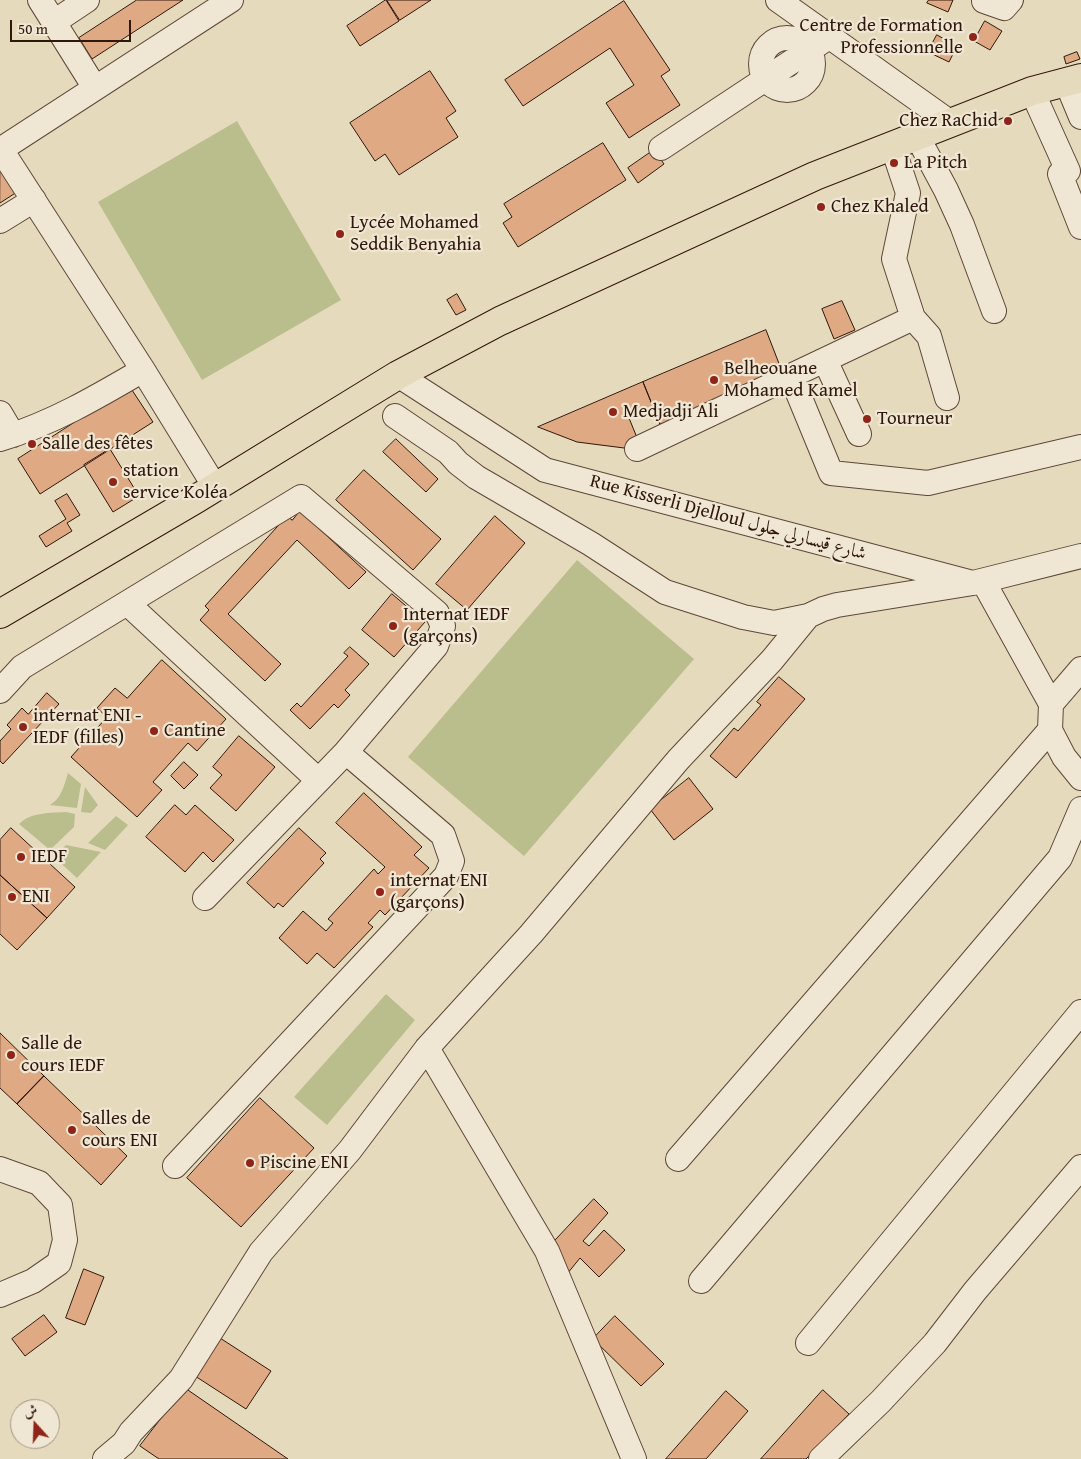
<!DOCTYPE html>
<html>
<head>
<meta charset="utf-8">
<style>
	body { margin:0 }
	#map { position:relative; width:1081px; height:1459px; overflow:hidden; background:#e6dabd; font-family:"Gentium Book Plus",Amiri,serif }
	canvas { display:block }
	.north { position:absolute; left:10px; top:1399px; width:50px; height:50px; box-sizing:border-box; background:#efe7d4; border:1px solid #a39484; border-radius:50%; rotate:340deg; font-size:14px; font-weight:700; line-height:20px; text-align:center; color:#30170b }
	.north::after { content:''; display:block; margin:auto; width:18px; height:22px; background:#8f2418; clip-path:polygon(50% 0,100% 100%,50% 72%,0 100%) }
	.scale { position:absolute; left:10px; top:20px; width:121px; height:22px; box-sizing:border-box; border:2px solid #30170b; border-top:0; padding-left:6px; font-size:15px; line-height:18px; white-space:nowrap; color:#30170b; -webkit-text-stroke:4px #efe7d4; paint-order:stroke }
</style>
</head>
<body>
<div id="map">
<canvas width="1081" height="1459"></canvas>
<div class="north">ش</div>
<div class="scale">50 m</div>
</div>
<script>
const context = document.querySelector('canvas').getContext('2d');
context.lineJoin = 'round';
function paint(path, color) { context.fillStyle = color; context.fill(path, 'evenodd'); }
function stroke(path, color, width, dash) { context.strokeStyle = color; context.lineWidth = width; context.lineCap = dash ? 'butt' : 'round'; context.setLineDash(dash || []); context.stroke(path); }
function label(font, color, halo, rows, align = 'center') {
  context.font = font + ' "Gentium Book Plus",Amiri,serif'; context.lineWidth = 4.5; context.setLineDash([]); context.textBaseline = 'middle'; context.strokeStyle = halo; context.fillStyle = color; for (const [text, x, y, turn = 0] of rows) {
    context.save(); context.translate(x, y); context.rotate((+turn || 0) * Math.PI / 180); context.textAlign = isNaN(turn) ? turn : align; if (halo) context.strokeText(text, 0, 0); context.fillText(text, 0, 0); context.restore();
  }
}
const green = new Path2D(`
	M 237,121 L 341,300 L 202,380 L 98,202 Z
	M 577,560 L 694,659 L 524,856 L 408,757 Z
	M 68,773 L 81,784 L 77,808 L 50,805 C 62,798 64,785 68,773 Z
	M 85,787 L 98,805 L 91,813 L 81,812 Z
	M 66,812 L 75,814 L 74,827 L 50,850 L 19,824 C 31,812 50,813 66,812 Z
	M 116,816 L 128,825 L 105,850 L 88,843 Z
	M 66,845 L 101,852 L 77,878 L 54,857 Z
	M 386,994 L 415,1020 L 327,1125 L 294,1097 Z`);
const building = new Path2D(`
	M 137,0 L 183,0 L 92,59 L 79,38 Z
	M 386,0 L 399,21 L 360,46 L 347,26 Z
	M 387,0 L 431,0 L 400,20 Z
	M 929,0 L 953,0 L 948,12 L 927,3 Z
	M 624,1 L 670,70 L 661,76 L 680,105 L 629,138 L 606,103 L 634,85 L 610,48 L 523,106 L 505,80 Z
	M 985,21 L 1002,31 L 990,50 L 974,41 Z
	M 937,35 L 957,46 L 949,62 L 928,52 Z
	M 1077,52 L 1080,59 L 1066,64 L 1064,57 Z
	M 430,71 L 456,111 L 446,118 L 458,137 L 399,175 L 385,154 L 375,161 L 350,123 Z
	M 603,143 L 626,180 L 518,247 L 503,223 L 512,217 L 504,204 Z
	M 654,150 L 664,164 L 638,183 L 628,168 Z
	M 0,165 L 17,192 L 0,203 Z
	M 457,294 L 466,310 L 456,315 L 447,300 Z
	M 842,301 L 855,330 L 834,339 L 822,309 Z
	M 766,330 L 785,379 L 664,434 L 643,382 Z
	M 643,382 L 664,434 L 632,449 L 577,442 L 538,427 Z
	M 130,387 L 153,422 L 40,494 L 18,459 Z
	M 653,407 L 664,434 L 640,445 L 629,418 Z
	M 396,439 L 438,479 L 426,492 L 383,452 Z
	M 110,449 L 139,496 L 113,512 L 84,465 Z
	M 364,470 L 441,539 L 413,570 L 336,500 Z
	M 67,494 L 80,515 L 67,523 L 72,531 L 46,547 L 39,536 L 66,519 L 55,501 Z
	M 300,511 L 366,572 L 349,589 L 297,540 L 228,614 L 281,664 L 265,681 L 200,620 L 209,610 L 205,606 L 287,516 L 292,520 Z
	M 495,516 L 525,543 L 467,610 L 436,584 Z
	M 392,594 L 425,622 L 394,657 L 362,630 Z
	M 350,647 L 369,664 L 345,690 L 350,695 L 338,708 L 334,704 L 310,729 L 290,710 L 297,703 L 301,707 L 348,656 L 344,653 Z
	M 162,660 L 226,719 L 197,751 L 188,743 L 153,782 L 162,790 L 137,817 L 71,757 L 107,717 L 97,708 L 115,688 L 127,698 Z
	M 779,677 L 805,699 L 736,778 L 710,756 L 734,728 L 738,731 L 761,705 L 757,702 Z
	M 47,693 L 59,704 L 3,764 L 0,761 L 0,741 L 11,729 L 7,725 L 22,708 L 28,714 Z
	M 239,736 L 275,767 L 236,811 L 210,788 L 222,775 L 213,767 Z
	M 184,762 L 198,775 L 184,789 L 171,776 Z
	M 689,778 L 713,809 L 674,840 L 650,809 Z
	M 364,793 L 422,847 L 414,855 L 429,868 L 385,915 L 380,910 L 368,923 L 373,927 L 334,968 L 317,953 L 307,964 L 279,938 L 303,911 L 326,931 L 333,923 L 328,919 L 374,869 L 378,874 L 385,867 L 336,823 Z
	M 175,805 L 186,815 L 195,805 L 234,840 L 213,862 L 203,852 L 185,872 L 146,837 Z
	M 11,828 L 75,887 L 47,918 L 0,875 L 0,840 Z
	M 299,828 L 326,853 L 320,859 L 324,863 L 283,907 L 278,903 L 274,908 L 247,883 Z
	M 0,875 L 47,918 L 17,950 L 0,934 Z
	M 0,1033 L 44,1076 L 17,1104 L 0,1088 Z
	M 44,1076 L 127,1156 L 101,1185 L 17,1104 Z
	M 260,1098 L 314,1148 L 241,1227 L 187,1178 Z
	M 594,1199 L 608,1213 L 583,1241 L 589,1246 L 604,1230 L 625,1250 L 599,1277 L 580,1258 L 567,1274 L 550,1246 Z
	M 84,1269 L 104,1277 L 85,1325 L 66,1318 Z
	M 44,1315 L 57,1332 L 25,1356 L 12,1339 Z
	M 615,1316 L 664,1364 L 641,1386 L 593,1339 Z
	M 220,1338 L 271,1371 L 246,1409 L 195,1376 Z
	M 185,1388 L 288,1459 L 159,1459 L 140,1446 Z
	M 823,1390 L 849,1414 L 806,1459 L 761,1459 Z
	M 726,1391 L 748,1411 L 706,1459 L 666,1459 Z`);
const minor = new Path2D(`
	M 40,0 L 95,88
	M 778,0 L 951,123
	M 984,1 L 1004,8 L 1011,0
	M 54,22 L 87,0
	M761 64a26 26 0 1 1 52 0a26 26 0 1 1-52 0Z
	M 1066,81 L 1081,117
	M 1032,91 L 1068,171 L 1060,174 L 1081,227
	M 917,136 L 946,190 L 962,225 L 994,311
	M 892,145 L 908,193 L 894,259 L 913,318 L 929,336 L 947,398
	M 0,148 L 143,370 L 215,487
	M 661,148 L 829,37
	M 0,150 L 231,0
	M 0,221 L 34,200
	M 825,360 L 859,434
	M 398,375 L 545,470 L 973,583 L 1081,556
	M 791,376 L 831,473 L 928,483 L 1081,447
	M 0,413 L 13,435
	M 395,416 L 448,452 L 458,463 L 476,477 L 591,544 L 665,592 L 743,617 L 774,623 L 808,616
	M 0,439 C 51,424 97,397 143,370
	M 637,449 L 913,318
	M 983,581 L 1051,704
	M 127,603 L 318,780
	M 1081,669 L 1051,704 L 1050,730 L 1064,757 L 1081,778
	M 0,691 L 22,667 L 301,497 L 437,613 L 443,626 L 436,646 L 346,752 L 443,835 L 452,861 L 446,876 L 175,1166
	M 205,898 L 346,752
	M 427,1048 L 547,1251 L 634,1459
	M 678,1159 L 1050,730
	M 0,1169 L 39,1183 L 60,1205 L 65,1240 L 59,1263 L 33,1281 L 0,1295
	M 701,1281 L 1060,858 L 1081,809
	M 808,1343 L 1081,1012
	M 105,1459 L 124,1443 L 131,1432 L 181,1379 L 261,1252 L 350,1150 L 427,1048 L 531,934 L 678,760 L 772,660 L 808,616 L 823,609 L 837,605 L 973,583
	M 821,1459 L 881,1401 L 935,1343 L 975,1291 L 1081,1167`);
const major = new Path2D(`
	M 0,614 L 196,499 L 398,375 L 500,321 L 815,176 L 1032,91 L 1081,78`);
const markers = [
	[973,37,5,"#8f2418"],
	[1008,121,5,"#8f2418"],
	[894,163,5,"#8f2418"],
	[821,207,5,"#8f2418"],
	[340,234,5,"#8f2418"],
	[714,380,5,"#8f2418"],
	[613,412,5,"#8f2418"],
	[867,419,5,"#8f2418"],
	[32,444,5,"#8f2418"],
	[113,482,5,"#8f2418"],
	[393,626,5,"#8f2418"],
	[23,727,5,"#8f2418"],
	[154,731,5,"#8f2418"],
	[21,857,5,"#8f2418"],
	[380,892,5,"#8f2418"],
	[12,897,5,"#8f2418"],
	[11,1055,5,"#8f2418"],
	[72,1130,5,"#8f2418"],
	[250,1163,5,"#8f2418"]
];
const poiNames = [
	["Centre de Formation",963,26,"right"],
	["Professionnelle",963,48,"right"],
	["Chez RaChid",998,121,"right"],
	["La Pitch",904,163],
	["Chez Khaled",831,207],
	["Lycée Mohamed",350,223],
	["Seddik Benyahia",350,245],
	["Belheouane",724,369],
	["Mohamed Kamel",724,391],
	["Medjadji Ali",623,412],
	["Tourneur",877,419],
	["Salle des fêtes",42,444],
	["station",123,471],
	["service Koléa",123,493],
	["Internat IEDF",403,615],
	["(garçons)",403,637],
	["internat ENI -",33,716],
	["IEDF (filles)",33,738],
	["Cantine",164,731],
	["IEDF",31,857],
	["internat ENI",390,881],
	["(garçons)",390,903],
	["ENI",22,897],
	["Salle de",21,1044],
	["cours IEDF",21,1066],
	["Salles de",82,1119],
	["cours ENI",82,1141],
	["Piscine ENI",260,1163]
];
const streetNames = [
	["Rue Kisserli Djelloul شارع قيسارلي جلول",728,518,15]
];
paint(green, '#babe8d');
paint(building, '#dea983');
stroke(building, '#30170b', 1);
stroke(minor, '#5e4838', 26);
stroke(major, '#30170b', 30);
stroke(minor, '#efe7d4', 24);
stroke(major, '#e6dabd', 28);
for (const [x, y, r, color] of markers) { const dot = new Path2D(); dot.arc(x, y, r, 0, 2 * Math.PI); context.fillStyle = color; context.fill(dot); stroke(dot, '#efe7d4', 2); }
label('19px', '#30170b', '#efe7d4', poiNames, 'left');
label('19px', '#30170b', '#efe7d4', streetNames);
</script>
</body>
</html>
